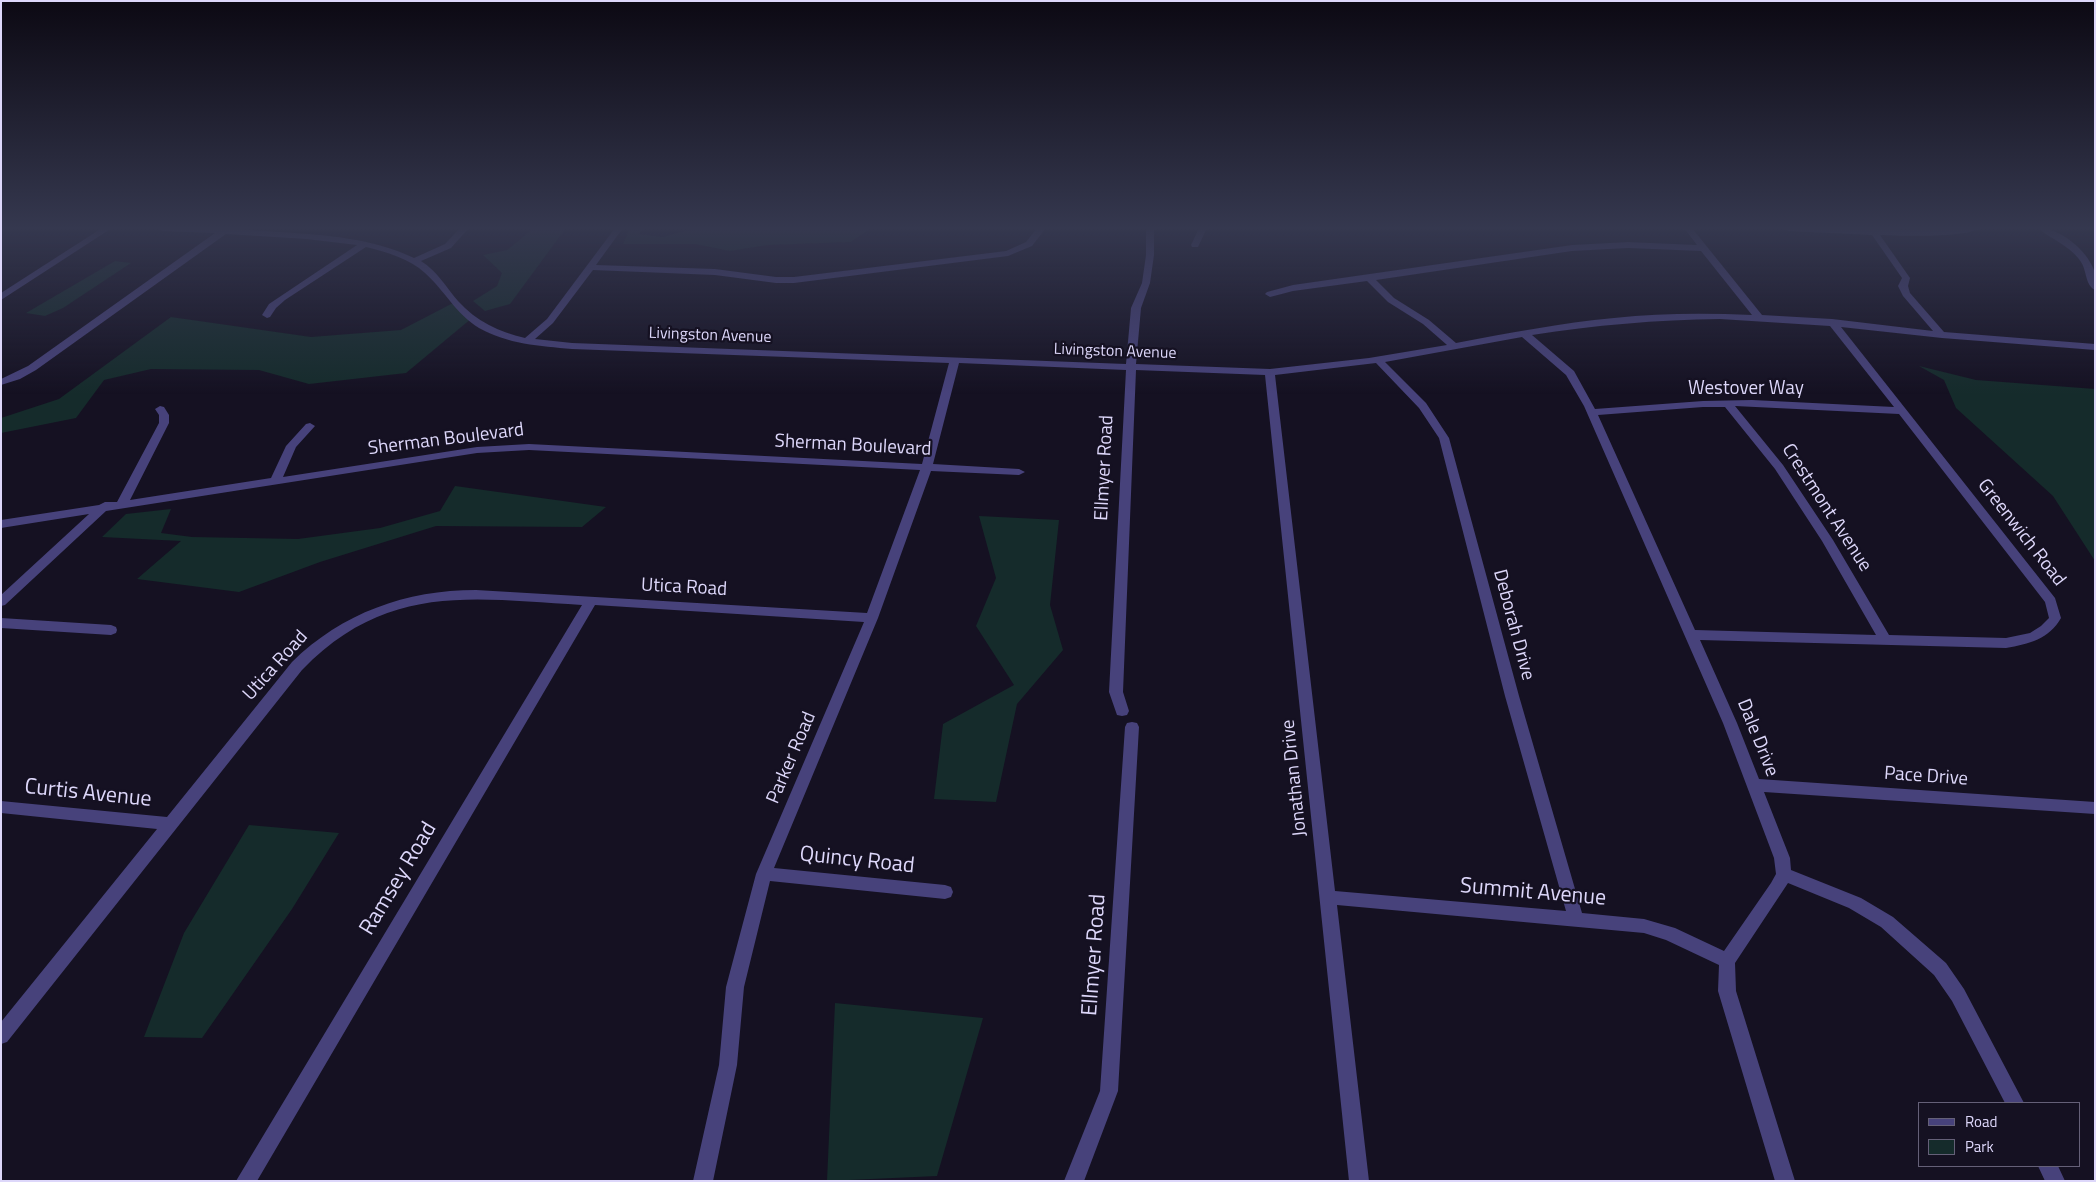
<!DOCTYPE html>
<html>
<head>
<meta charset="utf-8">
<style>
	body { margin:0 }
	#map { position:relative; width:2096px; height:1182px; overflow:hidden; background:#151122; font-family:"Titillium Web",sans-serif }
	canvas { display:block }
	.frame { position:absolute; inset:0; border:2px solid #ddd7fa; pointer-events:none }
	.legend { position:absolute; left:1918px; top:1102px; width:162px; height:65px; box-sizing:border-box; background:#151122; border:1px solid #656078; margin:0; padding:6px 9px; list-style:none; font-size:15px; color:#ddd7fa }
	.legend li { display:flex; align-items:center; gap:10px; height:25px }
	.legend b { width:25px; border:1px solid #656078 }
</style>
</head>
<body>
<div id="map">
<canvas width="2096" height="1182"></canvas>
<div class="frame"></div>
<ul class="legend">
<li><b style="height:6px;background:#47427b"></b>Road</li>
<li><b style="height:14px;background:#152b2b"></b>Park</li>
</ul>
</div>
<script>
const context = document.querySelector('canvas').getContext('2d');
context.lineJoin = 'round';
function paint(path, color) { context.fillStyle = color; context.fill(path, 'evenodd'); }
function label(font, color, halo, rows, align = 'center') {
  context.font = font + ' "Titillium Web",sans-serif'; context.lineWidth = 4.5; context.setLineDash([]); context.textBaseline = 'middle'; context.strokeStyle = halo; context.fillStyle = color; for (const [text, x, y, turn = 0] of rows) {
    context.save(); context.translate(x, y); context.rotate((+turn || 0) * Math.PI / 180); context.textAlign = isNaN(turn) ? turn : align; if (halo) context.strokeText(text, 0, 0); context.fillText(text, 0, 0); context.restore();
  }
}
const green = new Path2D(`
	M 534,228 L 566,228 L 510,304 L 485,311 L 473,301 L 497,286 L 502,273 L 483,255 L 507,250 Z
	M 630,228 L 643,228 L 639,234 L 663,237 L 696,228 L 871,228 L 851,242 L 768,245 L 730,251 L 695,244 L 623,244 Z
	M 115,261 L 131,263 L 63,308 L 45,316 L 26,313 Z
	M 455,302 L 472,318 L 406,373 L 309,384 L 259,370 L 151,369 L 104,380 L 76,418 L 1,433 L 1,418 L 59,399 L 171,317 L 311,337 L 401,330 Z
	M 1919,366 L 1976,380 L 2095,389 L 2095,561 L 2053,496 L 1956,408 L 1944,380 Z
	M 455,486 L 606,507 L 582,527 L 436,526 L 320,562 L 239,592 L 137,579 L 181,541 L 102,537 L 126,514 L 171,509 L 161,533 L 192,537 L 298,539 L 380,528 L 440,511 Z
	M 979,516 L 1059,520 L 1050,605 L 1063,650 L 1017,704 L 996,802 L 934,799 L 943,724 L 1014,685 L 976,626 L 996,578 Z
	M 249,825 L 339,833 L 292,909 L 202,1038 L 144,1037 L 184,933 Z
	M 835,1003 L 983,1018 L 937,1176 L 827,1181 Z`);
const minor = new Path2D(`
	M 102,228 L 112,228 L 1,300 L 1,293 Z
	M 158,228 C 199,228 239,229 280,232 C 325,235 373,238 414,258 L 445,244 L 460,228 L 469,228 L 451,248 L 421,261 C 437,271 446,287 458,301 C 476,321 499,332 525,338 L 547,319 L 615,228 L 623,228 L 596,265 L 715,269 L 776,277 L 794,277 L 1006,251 L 1026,242 L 1037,228 L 1046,228 L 1032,246 L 1008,256 L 794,283 L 776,283 L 715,275 L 593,270 L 553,323 L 535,339 L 572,343 L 1126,364 L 1131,308 L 1142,283 L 1146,255 L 1146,228 L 1154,228 L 1154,255 L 1150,283 L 1141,308 L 1136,364 L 1270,369 L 1369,358 L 1447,345 L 1423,324 L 1388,302 L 1367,281 L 1293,291 L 1270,297 L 1265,294 L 1267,292 L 1293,285 L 1572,245 L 1628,242 L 1697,245 L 1684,228 L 1692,228 L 1762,315 L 1832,319 L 1933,331 L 1903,296 L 1898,286 L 1902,278 L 1872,235 L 1788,231 L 1784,228 L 1906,230 L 1980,228 C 1966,238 1900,236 1880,235 L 1910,278 L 1908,286 L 1910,293 L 1944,332 L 2095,344 L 2095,350 L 1942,338 L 1841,327 L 2055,598 L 2061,618 C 2049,639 2029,644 2006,648 L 1700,640 L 1737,723 L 1759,779 L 2095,802 L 2095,814 L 1764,792 L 1790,858 L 1791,870 L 1861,898 L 1893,917 L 1946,963 L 1964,989 L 2024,1103 L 2005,1103 L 1952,1001 L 1934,975 L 1881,927 L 1849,908 L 1788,883 L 1735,963 L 1736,991 L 1795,1181 L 1775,1181 L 1718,991 L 1719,965 L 1666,940 L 1644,933 L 1337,905 L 1369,1181 L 1349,1181 L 1265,375 L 1136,370 L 1123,692 L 1129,711 L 1127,715 L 1122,716 L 1117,715 L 1109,692 L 1126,370 L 959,363 L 933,464 L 1019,469 L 1025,472 L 1019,475 L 931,471 L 878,618 L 774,868 L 945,885 L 951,887 L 953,892 L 951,897 L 945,899 L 770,881 L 744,987 L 737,1065 L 713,1181 L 693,1181 L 719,1065 L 726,987 L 756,874 L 864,622 L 595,605 L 257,1181 L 236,1181 L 582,605 C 472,599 388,582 302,670 L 7,1042 L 1,1044 L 1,1022 L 157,829 L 1,813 L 1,801 L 167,817 L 292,662 C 342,613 406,590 476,590 L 867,613 L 920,470 L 529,450 L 477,453 L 106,511 L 5,605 L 1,606 L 1,595 L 89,514 L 1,528 L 1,520 L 99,505 L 105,502 L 117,502 L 159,423 L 159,415 L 155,409 L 160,406 L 164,407 L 169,415 L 169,423 L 130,500 L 271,478 L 286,446 L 306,424 L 310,423 L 315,426 L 296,447 L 283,477 L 477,447 L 529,444 L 922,464 L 949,363 L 572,349 C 540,346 507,344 479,328 C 456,314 445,291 425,273 C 410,259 387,252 366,247 L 285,300 L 276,308 L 270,317 L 267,318 L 262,315 L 269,304 L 357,245 L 306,239 L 226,234 L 36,370 L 20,379 L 1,385 L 1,379 L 28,366 L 215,233 L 162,231 ZM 1628,248 L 1701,251 L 1752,315 C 1706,313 1660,313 1614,318 C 1561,323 1509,333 1456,343 L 1429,320 L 1394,298 L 1376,280 L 1572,251 ZM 1720,319 L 1830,326 L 1894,407 L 1752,400 L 1703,401 L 1595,409 L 1574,371 L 1532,335 C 1595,325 1656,320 1720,319 ZM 1522,337 L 1566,375 L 1584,406 L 1723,723 L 1774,858 L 1776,874 L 1771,883 L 1724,951 L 1675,928 L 1644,919 L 1582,913 L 1519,696 L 1449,438 L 1426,403 L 1385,362 ZM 1376,363 L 1419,408 L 1439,438 L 1505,696 L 1566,911 L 1335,891 L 1275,375 ZM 1735,406 L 1899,414 L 2045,602 L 2049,618 L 2041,626 L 2030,633 L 2006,638 L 1889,635 L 1833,540 L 1783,465 ZM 1703,407 L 1725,407 L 1775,469 L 1822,541 L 1876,635 L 1695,630 L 1598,415 Z
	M 1199,228 L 1207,228 L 1198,247 L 1192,247 L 1191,245 Z
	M 2038,228 C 2060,228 2086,249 2094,270 C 2096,275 2095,283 2095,290 C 2085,285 2087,271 2081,262 C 2071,246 2052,240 2038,228 Z
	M 1,618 L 111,625 L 116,627 L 117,630 L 116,633 L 111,635 L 1,628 Z
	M 1132,722 L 1137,723 L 1139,727 L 1118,1091 L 1084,1181 L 1064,1181 L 1100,1091 L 1125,727 L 1127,723 Z
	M 2038,1166 L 2058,1166 L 2065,1181 L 2045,1181 Z`);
const farStreetnames = [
	["Livingston Avenue",710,336,2],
	["Livingston Avenue",1115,352,2]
];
const streetNames = [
	["Westover Way",1746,389],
	["Sherman Boulevard",446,440,-7],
	["Sherman Boulevard",853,446,3],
	["Ellmyer Road",1105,468,-87],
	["Crestmont Avenue",1826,508,57],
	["Greenwich Road",2021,533,52],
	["Utica Road",684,588,3],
	["Deborah Drive",1513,625,75],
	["Utica Road",276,666,-48],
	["Dale Drive",1757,738,68],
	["Parker Road",792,758,-67],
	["Pace Drive",1926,777,4],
	["Jonathan Drive",1295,778,-96]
];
const nearStreetnames = [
	["Curtis Avenue",88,794,6],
	["Quincy Road",857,861,6],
	["Ramsey Road",399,879,-59],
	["Summit Avenue",1533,893,5],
	["Ellmyer Road",1095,955,-86]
];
paint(green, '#152b2b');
paint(minor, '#47427b');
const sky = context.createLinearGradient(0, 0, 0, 394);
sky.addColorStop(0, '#0c0913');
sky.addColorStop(0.58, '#35384f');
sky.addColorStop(1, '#35384f00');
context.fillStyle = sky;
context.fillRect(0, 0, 2096, 394);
label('16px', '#ddd7fa', '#151122', farStreetnames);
label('19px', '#ddd7fa', '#151122', streetNames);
label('22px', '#ddd7fa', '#151122', nearStreetnames);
</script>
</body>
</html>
